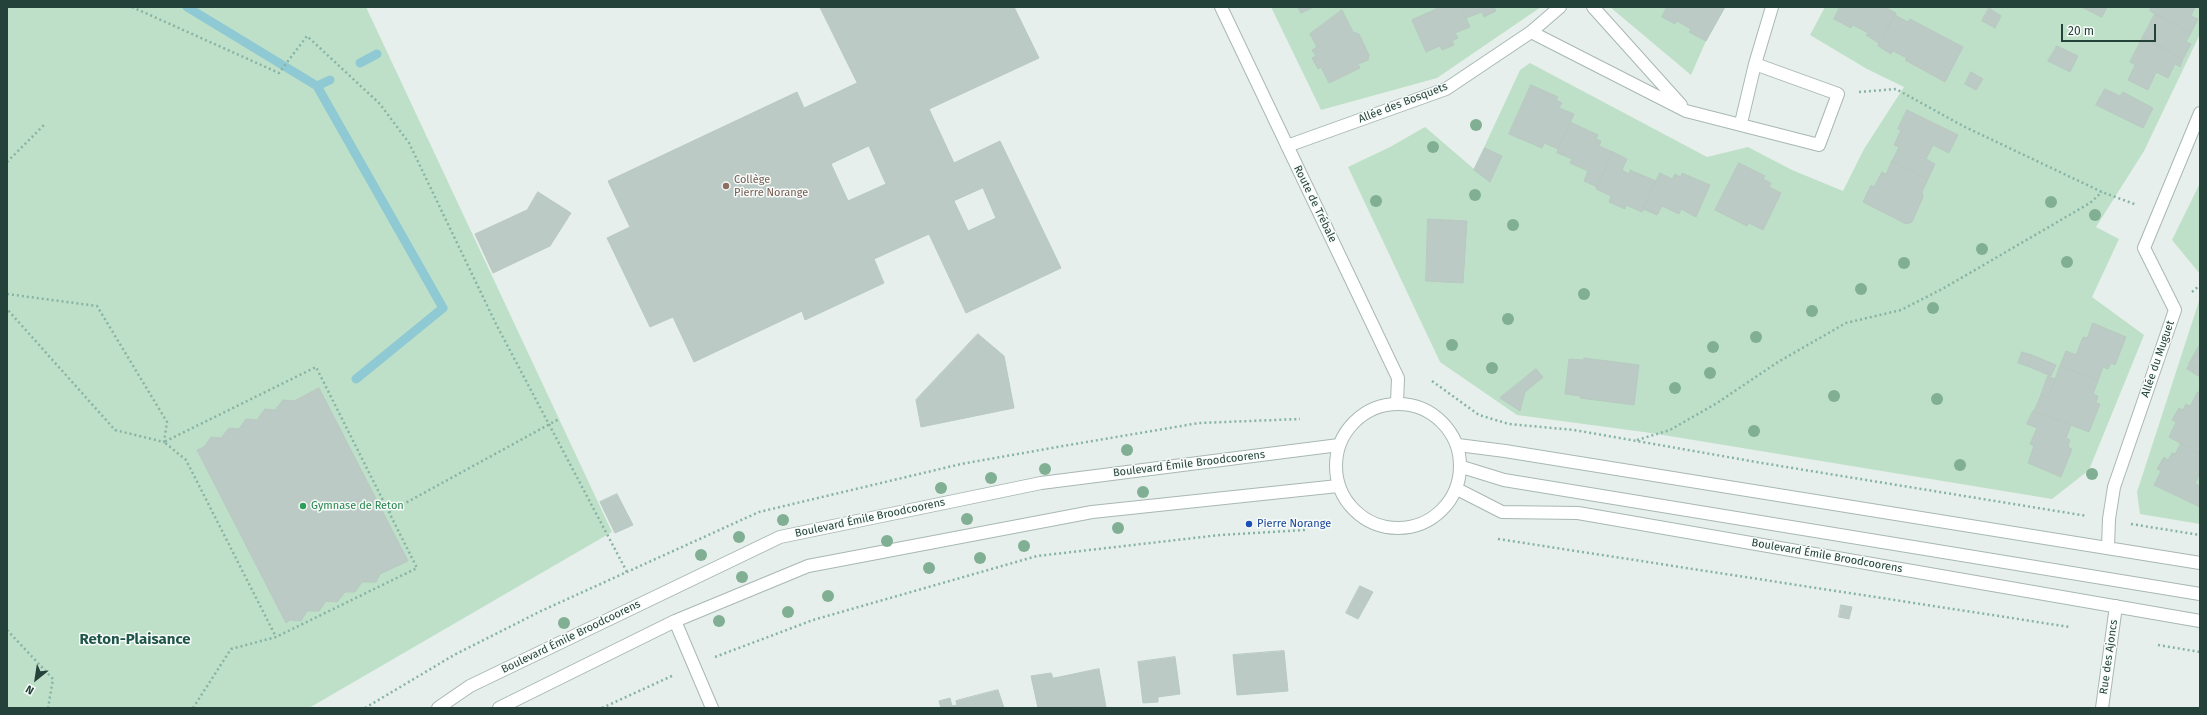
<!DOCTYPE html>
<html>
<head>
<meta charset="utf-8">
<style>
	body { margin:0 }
	#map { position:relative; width:2207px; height:715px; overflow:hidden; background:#e6efeb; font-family:"Fira Sans",sans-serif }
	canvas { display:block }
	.frame { position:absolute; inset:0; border:8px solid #24423a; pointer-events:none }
	.north { position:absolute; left:16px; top:659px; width:40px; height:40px; -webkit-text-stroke:3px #f7fbf9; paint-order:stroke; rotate:210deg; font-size:11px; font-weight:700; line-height:16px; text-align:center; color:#24423a }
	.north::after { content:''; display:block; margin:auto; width:14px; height:18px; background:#24423a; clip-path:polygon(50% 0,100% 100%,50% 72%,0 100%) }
	.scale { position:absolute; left:2061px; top:24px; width:95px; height:18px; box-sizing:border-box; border:2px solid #24423a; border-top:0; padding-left:5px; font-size:12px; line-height:14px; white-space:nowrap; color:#24423a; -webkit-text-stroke:3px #f7fbf9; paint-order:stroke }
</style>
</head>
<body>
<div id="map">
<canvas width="2207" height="715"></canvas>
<div class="frame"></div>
<div class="north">N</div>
<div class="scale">20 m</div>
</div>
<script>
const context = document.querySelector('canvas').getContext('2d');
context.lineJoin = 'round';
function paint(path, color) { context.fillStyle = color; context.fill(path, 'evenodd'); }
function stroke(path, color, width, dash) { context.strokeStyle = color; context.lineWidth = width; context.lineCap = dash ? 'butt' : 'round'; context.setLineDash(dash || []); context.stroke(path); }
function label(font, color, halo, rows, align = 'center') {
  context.font = font + ' "Fira Sans",sans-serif'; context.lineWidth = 3; context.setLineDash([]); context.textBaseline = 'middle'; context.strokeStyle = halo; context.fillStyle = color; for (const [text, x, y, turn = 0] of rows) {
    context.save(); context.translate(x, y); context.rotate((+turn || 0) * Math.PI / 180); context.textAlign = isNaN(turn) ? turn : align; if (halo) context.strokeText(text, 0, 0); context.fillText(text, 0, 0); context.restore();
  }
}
const green = new Path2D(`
	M 7,7 L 366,7 L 612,532 L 309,708 L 7,708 Z
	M 1271,7 L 1541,7 L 1437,78 L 1321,110 Z
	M 1610,7 L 1725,7 L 1706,41 L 1691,75 Z
	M 1825,7 L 2200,7 L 2200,34 L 2144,151 L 2096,227 L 2119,239 L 2092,297 L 2144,335 L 2089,470 L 2052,499 L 1651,433 L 1517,415 L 1440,362 L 1348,167 L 1390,147 L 1425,127 L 1474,169 L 1520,70 L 1530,63 L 1707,157 L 1748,147 L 1792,170 L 1843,191 L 1864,149 L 1904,87 L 1867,69 L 1810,35 Z
	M 2200,183 L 2200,274 L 2172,240 Z
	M 2200,298 L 2200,524 L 2140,514 L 2137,492 Z`);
const stream = new Path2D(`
	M 187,7 L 317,86 L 443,308 L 356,379
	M 360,63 L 377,54
	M 317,86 L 330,80`);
const building = new Path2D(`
	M 820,7 L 1014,7 L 1039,58 L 929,109 L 954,163 L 1000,141 L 1061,268 L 966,313 L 929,234 L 874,259 L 884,283 L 805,320 L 802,311 L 694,362 L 673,317 L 650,327 L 607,238 L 630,227 L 608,181 L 797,92 L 804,108 L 857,83 ZM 869,146 L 886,184 L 848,201 L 831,164 ZM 983,188 L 996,218 L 968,231 L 954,201 Z
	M 1298,7 L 1314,7 L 1301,13 Z
	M 1441,7 L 1461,7 L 1470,27 L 1455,33 L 1458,38 L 1452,41 L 1454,45 L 1442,50 L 1440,46 L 1426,52 L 1412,20 Z
	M 1461,7 L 1494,7 L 1496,11 L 1484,17 L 1482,12 L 1466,18 Z
	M 1667,7 L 1725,7 L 1706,41 L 1689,32 L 1691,29 L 1677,21 L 1675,24 L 1662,17 Z
	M 1840,7 L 1885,7 L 1896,13 L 1880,44 L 1866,35 L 1868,33 L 1853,25 L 1851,28 L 1834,19 Z
	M 2082,7 L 2107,7 L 2102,17 Z
	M 2151,7 L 2195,7 L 2191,16 L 2198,19 L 2191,33 L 2150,11 Z
	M 1989,8 L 2001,16 L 1995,28 L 1982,21 Z
	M 1342,10 L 1353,32 L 1359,34 L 1369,55 L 1368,60 L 1358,64 L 1360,68 L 1329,83 L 1321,67 L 1318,69 L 1312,58 L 1316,56 L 1312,50 L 1317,47 L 1310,34 Z
	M 2155,14 L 2191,33 L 2186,42 L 2191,44 L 2183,59 L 2143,37 Z
	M 1895,15 L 1908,22 L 1910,19 L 1963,47 L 1945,82 L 1905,60 L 1907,58 L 1893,51 L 1891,54 L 1878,46 Z
	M 2143,37 L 2183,59 L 2180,67 L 2175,64 L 2168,78 L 2156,72 L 2148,90 L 2128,80 L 2135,65 L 2130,62 Z
	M 2057,46 L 2078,56 L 2070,72 L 2048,61 Z
	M 1971,72 L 1983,79 L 1976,90 L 1965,84 Z
	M 1531,85 L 1558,97 L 1556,100 L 1562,103 L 1559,108 L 1574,114 L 1558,149 L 1544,143 L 1542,148 L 1509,134 Z
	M 2105,89 L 2120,96 L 2123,92 L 2153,108 L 2143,128 L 2096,105 Z
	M 1907,110 L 1958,135 L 1949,153 L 1933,145 L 1926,159 L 1935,164 L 1928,179 L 1892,161 L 1899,147 L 1894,145 L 1901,130 L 1898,129 Z
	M 1570,122 L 1598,135 L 1596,139 L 1601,141 L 1599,146 L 1613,152 L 1597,187 L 1584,181 L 1588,171 L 1570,163 L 1572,159 L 1557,153 Z
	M 1485,148 L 1502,156 L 1490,182 L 1474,170 Z
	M 1613,152 L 1627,159 L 1622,170 L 1629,174 L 1630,170 L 1656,181 L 1642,212 L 1626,205 L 1625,209 L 1609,202 L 1611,196 L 1596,189 Z
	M 1892,161 L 1928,179 L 1922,192 L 1923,197 L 1912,222 L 1906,224 L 1863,202 L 1871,185 L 1874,187 L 1882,172 L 1886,174 Z
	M 1739,163 L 1765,176 L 1763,179 L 1771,183 L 1769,187 L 1781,193 L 1763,230 L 1749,223 L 1747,226 L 1715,210 Z
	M 1660,173 L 1672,179 L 1675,174 L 1681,177 L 1682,173 L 1710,185 L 1696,217 L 1681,209 L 1679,214 L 1662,206 L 1657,215 L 1643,209 Z
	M 538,192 L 571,213 L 550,246 L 493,273 L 475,234 L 527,210 Z
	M 1428,219 L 1467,221 L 1463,283 L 1426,281 Z
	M 2093,323 L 2126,337 L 2115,365 L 2111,363 L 2108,369 L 2103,367 L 2098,381 L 2060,366 L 2066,351 L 2076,355 L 2083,337 L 2087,338 Z
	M 978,334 L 1004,356 L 1014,408 L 921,427 L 916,400 Z
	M 2200,344 L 2200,377 L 2192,372 L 2195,366 L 2189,364 Z
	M 2022,352 L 2032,355 L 2027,366 L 2018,363 Z
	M 2032,355 L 2056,365 L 2051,376 L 2027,366 Z
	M 1584,358 L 1639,365 L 1634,405 L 1580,398 L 1581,396 L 1565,394 L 1569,359 L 1584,360 Z
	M 2190,364 L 2195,366 L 2192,372 L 2187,369 Z
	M 2060,366 L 2098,381 L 2093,394 L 2098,396 L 2096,403 L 2100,404 L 2089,432 L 2034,411 L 2041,395 L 2048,398 Z
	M 1536,369 L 1543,377 L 1525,392 L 1520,411 L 1500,398 Z
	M 2048,376 L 2055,379 L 2048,398 L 2041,395 Z
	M 319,388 L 408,561 L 380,574 L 376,582 L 362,582 L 355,592 L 345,592 L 337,602 L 326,601 L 319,611 L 307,611 L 301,621 L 290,620 L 286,623 L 197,450 L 204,447 L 211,437 L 221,438 L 229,428 L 239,429 L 246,419 L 257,420 L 265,409 L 275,410 L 283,400 L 294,401 Z
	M 2198,392 L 2200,393 L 2200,454 L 2169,437 L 2176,422 L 2172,420 L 2179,408 L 2183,410 L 2186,404 L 2190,406 Z
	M 2033,411 L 2071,425 L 2066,438 L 2070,440 L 2068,447 L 2072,449 L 2061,477 L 2028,463 L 2034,446 L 2030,444 L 2037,428 L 2027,424 Z
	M 2181,443 L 2200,454 L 2200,474 L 2195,483 L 2200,487 L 2200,507 L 2154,485 L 2161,471 L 2157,469 L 2164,457 L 2168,460 L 2172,453 L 2175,454 Z
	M 617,494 L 633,525 L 615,533 L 600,502 Z
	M 1360,586 L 1373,592 L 1358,619 L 1346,613 Z
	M 1841,605 L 1852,607 L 1849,619 L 1839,617 Z
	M 1284,651 L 1288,691 L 1237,695 L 1233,655 Z
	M 1175,657 L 1180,694 L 1158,697 L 1158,702 L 1143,703 L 1138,662 Z
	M 1099,669 L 1106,707 L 1038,708 L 1031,676 L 1051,673 L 1053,678 Z
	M 998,690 L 1004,708 L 941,708 L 939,701 L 950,698 L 952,706 L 957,705 L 956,701 Z`);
const path = new Path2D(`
	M 132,7 L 279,73 L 307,36 L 380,104 L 409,143 L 496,324 L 627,572
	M 1859,92 L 1896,89 L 1963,126 L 2102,192 L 2137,205
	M 7,162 L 45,124
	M 2192,292 L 2200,285
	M 7,294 L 97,306 L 167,422 L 164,442 L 115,430 L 7,309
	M 1432,381 L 1479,415 L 1509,424 L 1574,430 L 1762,463 L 2087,516
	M 1637,440 L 1670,430 L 1717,403 L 1778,362 L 1846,323 L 1901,310 L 1944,288 L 2090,203 L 2102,192
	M 389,512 L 559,419
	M 2131,524 L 2200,535
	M 1498,539 L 2070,627
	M 7,630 L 53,679 L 48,708
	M 2158,645 L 2200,652
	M 715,657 L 813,620 L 1037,556 L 1220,535 L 1305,530
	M 193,708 L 231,649 L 276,637 L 417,568 L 316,367 L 164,442 L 186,460 L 276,637
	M 365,708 L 454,655 L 541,611 L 759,512 L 961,464 L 1063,446 L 1199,423 L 1300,419
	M 602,708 L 674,675`);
const minor = new Path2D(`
	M 1221,7 L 1398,378 L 1397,403
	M 1593,7 L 1681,105
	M 1531,32 L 1560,7
	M 1741,123 L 1755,64
	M 1287,146 L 1446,89 L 1531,32 L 1686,111 L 1819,145 L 1838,94 L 1755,64 L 1772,7
	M1336 466a62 62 0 1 1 124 0a62 62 0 1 1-124 0Z
	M 1458,445 L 1505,451 L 2200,563
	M 1462,467 L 1504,480 L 2200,594
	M 1457,489 L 1502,512 L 1578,513 L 2200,621
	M 2108,547 L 2109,519 L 2114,487 L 2175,310 L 2144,248 L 2200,113
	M 675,621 L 712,708
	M 438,708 L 470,686 L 780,537 L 1041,483 L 1339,445
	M 499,708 L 675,621 L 808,566 L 1092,512 L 1338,486
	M 2102,708 L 2116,606`);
const trees = [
	[1476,125],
	[1433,147],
	[1475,195],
	[1376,201],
	[2051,202],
	[2095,215],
	[1513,225],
	[1982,249],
	[2067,262],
	[1904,263],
	[1861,289],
	[1584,294],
	[1933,308],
	[1812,311],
	[1508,319],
	[1756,337],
	[1452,345],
	[1713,347],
	[1492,368],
	[1710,373],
	[1675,388],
	[1834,396],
	[1937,399],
	[1754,431],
	[1127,450],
	[1960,465],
	[1045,469],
	[2092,474],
	[991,478],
	[941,488],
	[1143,492],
	[967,519],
	[783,520],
	[1118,528],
	[739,537],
	[887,541],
	[1024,546],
	[701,555],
	[980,558],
	[929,568],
	[742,577],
	[828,596],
	[788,612],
	[719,621],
	[564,623]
];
const markers = [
	[726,186,4,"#8d6e63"],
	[303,506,4,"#2e9e5b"],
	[1249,524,4,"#1a4fb4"]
];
const streetNames = [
	["Allée des Bosquets",1403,103,-21],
	["Route de Trébale",1315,204,64],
	["Allée du Muguet",2158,359,-71],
	["Boulevard Émile Broodcoorens",1189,464,-7],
	["Boulevard Émile Broodcoorens",870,518,-12],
	["Boulevard Émile Broodcoorens",1827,556,10],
	["Boulevard Émile Broodcoorens",571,637,-26],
	["Rue des Ajoncs",2109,657,-82]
];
const educationNames = [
	["Collège",734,180],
	["Pierre Norange",734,193]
];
const leisureNames = [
	["Gymnase de Reton",311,506]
];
const transitNames = [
	["Pierre Norange",1257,524]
];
const districtNames = [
	["Reton-Plaisance",135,640]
];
paint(green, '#bfe0c8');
stroke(stream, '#8ec9d4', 9);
paint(building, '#bbcac4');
stroke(building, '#b8c9c2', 1);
stroke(minor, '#a8b8b2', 14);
stroke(path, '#86b3a5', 2.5, [2, 3]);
stroke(minor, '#fff', 12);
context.fillStyle = '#80af93';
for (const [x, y] of trees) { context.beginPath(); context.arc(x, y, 6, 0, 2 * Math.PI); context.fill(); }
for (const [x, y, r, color] of markers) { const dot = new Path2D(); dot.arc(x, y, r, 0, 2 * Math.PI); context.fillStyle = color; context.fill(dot); stroke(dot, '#f7fbf9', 1.5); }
label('11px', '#24423a', '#f7fbf9', streetNames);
label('11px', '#785e54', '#f7fbf9', educationNames, 'left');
label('11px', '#27864d', '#f7fbf9', leisureNames, 'left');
label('11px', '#164399', '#f7fbf9', transitNames, 'left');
label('bold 15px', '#1f5548', '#f7fbf9', districtNames);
</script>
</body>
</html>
